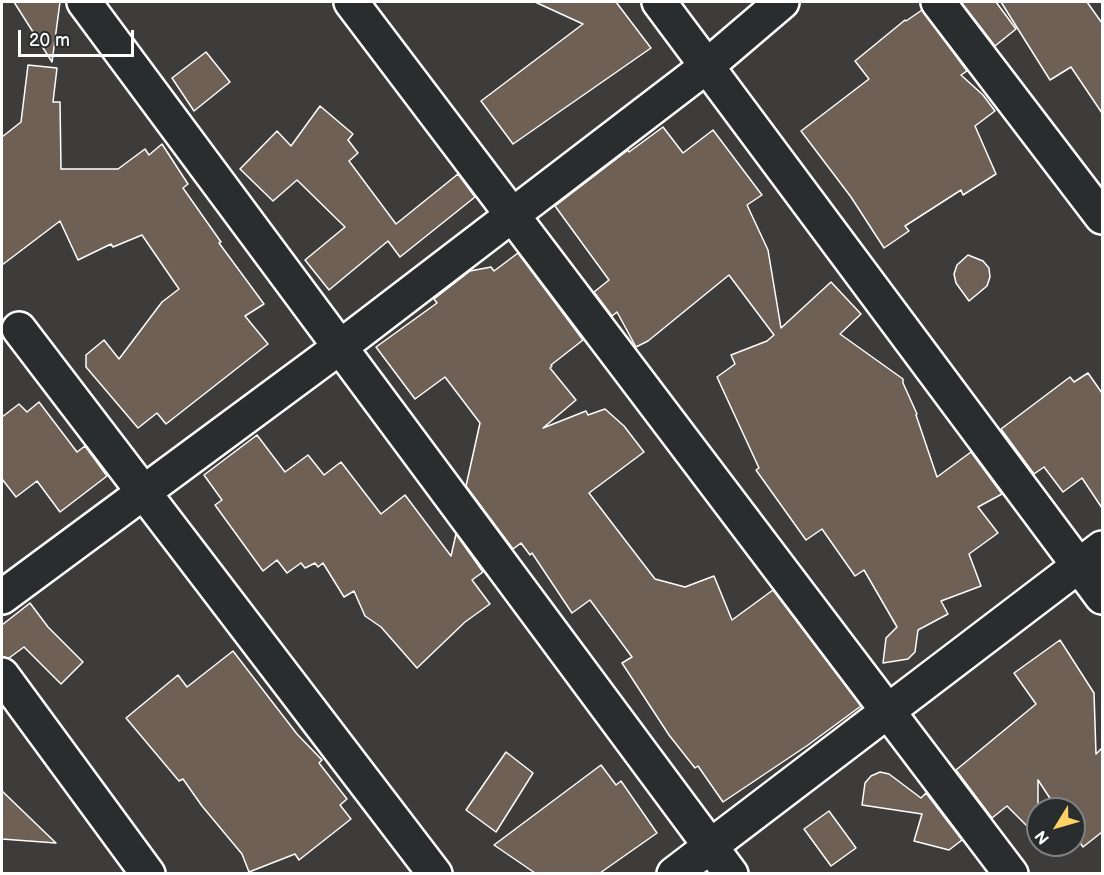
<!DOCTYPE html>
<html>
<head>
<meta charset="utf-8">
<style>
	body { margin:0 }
	#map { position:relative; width:1104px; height:875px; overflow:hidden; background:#3e3c3a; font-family:"Balsamiq Sans",sans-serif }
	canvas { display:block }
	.frame { position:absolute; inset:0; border:3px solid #fff; pointer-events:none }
	.north { position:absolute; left:1026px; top:797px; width:60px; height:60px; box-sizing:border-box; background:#2a2d2e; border:2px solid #7f8182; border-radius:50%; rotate:233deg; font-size:16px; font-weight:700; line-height:24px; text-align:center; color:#fff }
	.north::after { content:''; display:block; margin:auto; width:21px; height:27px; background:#ffd166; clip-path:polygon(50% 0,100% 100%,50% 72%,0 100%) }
	.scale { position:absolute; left:18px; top:30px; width:116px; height:27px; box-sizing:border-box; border:3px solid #fff; border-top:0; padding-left:8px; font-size:18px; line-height:21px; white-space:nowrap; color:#fff; -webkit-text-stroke:4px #2a2d2e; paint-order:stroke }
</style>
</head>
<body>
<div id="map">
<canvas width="1104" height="875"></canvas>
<div class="frame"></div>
<div class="north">N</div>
<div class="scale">20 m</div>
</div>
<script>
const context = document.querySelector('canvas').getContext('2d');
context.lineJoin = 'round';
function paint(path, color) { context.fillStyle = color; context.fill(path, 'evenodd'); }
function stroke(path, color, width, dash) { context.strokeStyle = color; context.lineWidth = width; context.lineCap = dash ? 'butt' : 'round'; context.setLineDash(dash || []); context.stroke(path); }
const building = new Path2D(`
	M 14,2 L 60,2 L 52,62 Z
	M 535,2 L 616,2 L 651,48 L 513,144 L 481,101 L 583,24 Z
	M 961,2 L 996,2 L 1016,29 L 995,46 Z
	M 1001,2 L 1087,2 L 1102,23 L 1102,113 L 1071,67 L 1050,80 Z
	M 922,10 L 967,71 L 961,75 L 983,95 L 995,111 L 975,126 L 996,174 L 963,195 L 961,190 L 905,226 L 909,231 L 884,248 L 851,197 L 801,131 L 869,79 L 855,61 L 905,20 L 906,21 Z
	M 206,52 L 230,82 L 194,111 L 172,78 Z
	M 28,65 L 57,68 L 53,102 L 60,102 L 61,169 L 118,169 L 145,149 L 149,155 L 162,144 L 188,184 L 183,188 L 221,242 L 219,243 L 264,304 L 245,316 L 268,344 L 166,424 L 157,413 L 138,428 L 86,367 L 86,355 L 104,340 L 119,359 L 162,302 L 179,289 L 142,235 L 113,247 L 111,244 L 78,260 L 60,221 L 2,265 L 2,137 L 21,122 Z
	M 320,106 L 353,134 L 348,140 L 358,153 L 349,161 L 396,224 L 458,174 L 475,197 L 400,257 L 388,241 L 329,290 L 305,260 L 345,227 L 297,180 L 273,201 L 240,169 L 277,131 L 291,146 Z
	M 663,127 L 683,153 L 713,130 L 762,195 L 747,205 L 768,250 L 781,328 L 831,282 L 861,314 L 840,334 L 903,379 L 903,383 L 917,414 L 916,415 L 937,477 L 971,452 L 1002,494 L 978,507 L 998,533 L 969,554 L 981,586 L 941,601 L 948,614 L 918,630 L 915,652 L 908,659 L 883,663 L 886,638 L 897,627 L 864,570 L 855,576 L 822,529 L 806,540 L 756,470 L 759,468 L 717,377 L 735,364 L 731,355 L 767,341 L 774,335 L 729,275 L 648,341 L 636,347 L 617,312 L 612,316 L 594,292 L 609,280 L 555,206 L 628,150 L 629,152 Z
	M 518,253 L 583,340 L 551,365 L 552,366 L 550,368 L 576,400 L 543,428 L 586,411 L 588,415 L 605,409 L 624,426 L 644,452 L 589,493 L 625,540 L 655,579 L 685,587 L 714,576 L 732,620 L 773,590 L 861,706 L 808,745 L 723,802 L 698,766 L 695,768 L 669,735 L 622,663 L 632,657 L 590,600 L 572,613 L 532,553 L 530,555 L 521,543 L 513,549 L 466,486 L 480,423 L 445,377 L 415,399 L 376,347 L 437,303 L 434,299 L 470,271 L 491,267 L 494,271 Z
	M 968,255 L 983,261 L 989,268 L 990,277 L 987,286 L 969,301 L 956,283 L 954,274 L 957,265 Z
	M 1088,373 L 1102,393 L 1102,508 L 1082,478 L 1063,492 L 1044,467 L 1034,474 L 1001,429 L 1070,377 L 1074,382 Z
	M 39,402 L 77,452 L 85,446 L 107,476 L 60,512 L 37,481 L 16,497 L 2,479 L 2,417 L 19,404 L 27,412 Z
	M 257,435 L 285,472 L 308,455 L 324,475 L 341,462 L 381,514 L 405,495 L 451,556 L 456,534 L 483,572 L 472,580 L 490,604 L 465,622 L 417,668 L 381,627 L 365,616 L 354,591 L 344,597 L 323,563 L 318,567 L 315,563 L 305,568 L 301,563 L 287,573 L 277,560 L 263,571 L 215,505 L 222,500 L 204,475 Z
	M 30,603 L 48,627 L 83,662 L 61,684 L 24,647 L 9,658 L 2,657 L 2,625 Z
	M 1060,640 L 1094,693 L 1096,754 L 1102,748 L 1102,832 L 1083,847 L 1074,834 L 1074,809 L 1057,809 L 1038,780 L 1038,837 L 1007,806 L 992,818 L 956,770 L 1036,704 L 1014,673 Z
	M 233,651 L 297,734 L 322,760 L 319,763 L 347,799 L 340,805 L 351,819 L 299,860 L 295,854 L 249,872 L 242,854 L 202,806 L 183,779 L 179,781 L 126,718 L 178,675 L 187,687 Z
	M 506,752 L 533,773 L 496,832 L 466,810 Z
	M 601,765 L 616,785 L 621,781 L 657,833 L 600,873 L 535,873 L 494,845 Z
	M 880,772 L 889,774 L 921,798 L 926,793 L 962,840 L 949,850 L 914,841 L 922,814 L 862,805 L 865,783 L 871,776 Z
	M 2,791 L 56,843 L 2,839 Z
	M 829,811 L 856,848 L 831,866 L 804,829 Z`);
const minor = new Path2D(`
	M 84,2 L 731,874
	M 351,2 L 1011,874
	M 659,2 L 1102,597
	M 938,2 L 1102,217
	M 19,329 L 435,874
	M 2,597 L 340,347 L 707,66 L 782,2
	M 2,675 L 148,874
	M 674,874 L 1102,548`);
paint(building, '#6e6055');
stroke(building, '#fff', 1.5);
stroke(minor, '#fff', 38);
stroke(minor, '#2a2d2e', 33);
</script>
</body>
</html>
